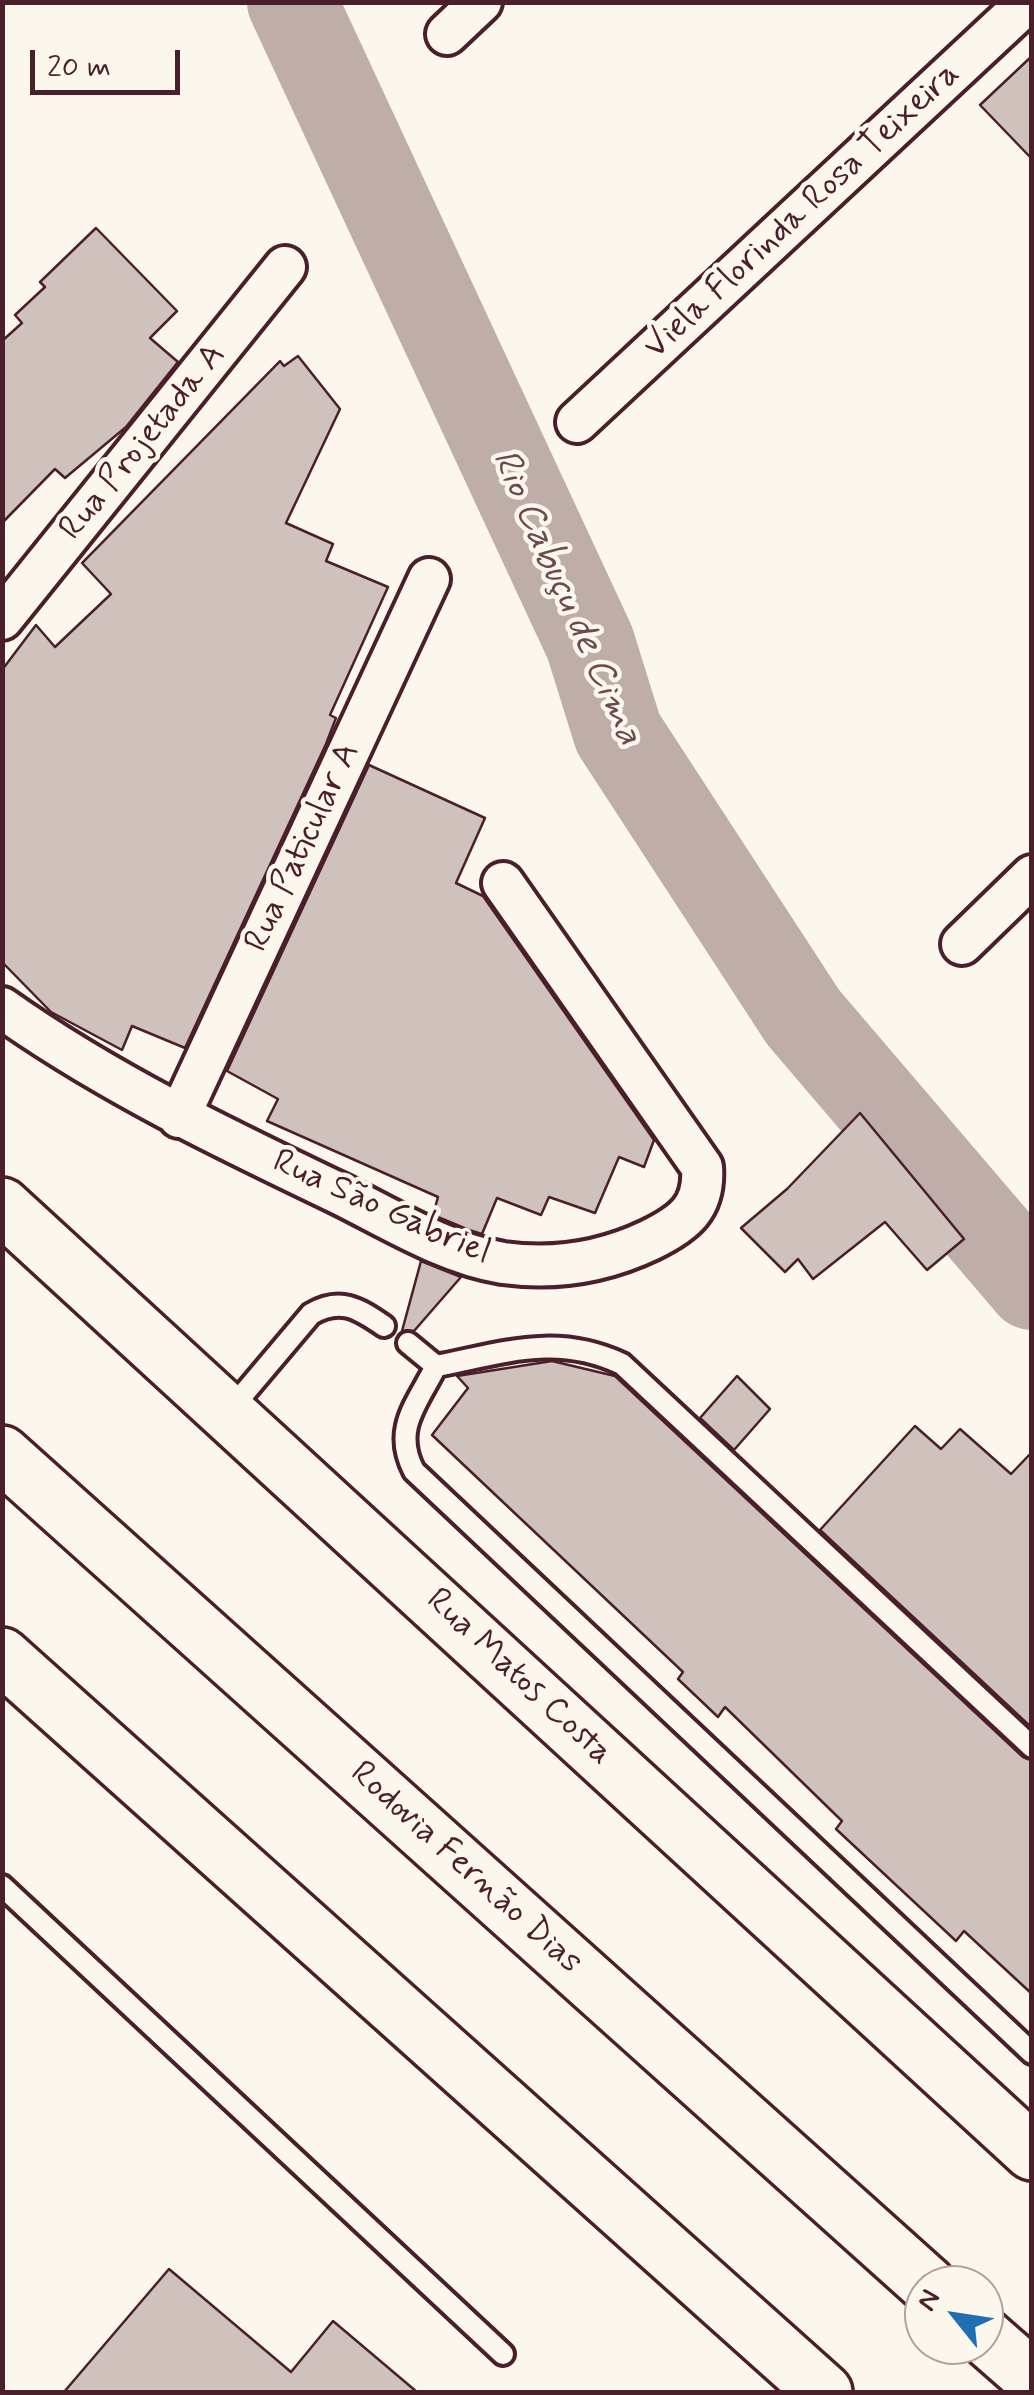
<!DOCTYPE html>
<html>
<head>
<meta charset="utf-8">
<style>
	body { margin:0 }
	#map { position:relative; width:1034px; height:2395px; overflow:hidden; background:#fbf7ec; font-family:Mynerve,sans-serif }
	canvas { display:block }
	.frame { position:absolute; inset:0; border:5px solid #4a1f2b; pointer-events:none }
	.north { position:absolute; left:904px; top:2265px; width:100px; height:100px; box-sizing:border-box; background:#fbf7ec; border:2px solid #b4a19f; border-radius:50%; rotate:300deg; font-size:28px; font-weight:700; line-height:40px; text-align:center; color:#4a1f2b }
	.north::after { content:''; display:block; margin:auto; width:35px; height:45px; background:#1f6fb2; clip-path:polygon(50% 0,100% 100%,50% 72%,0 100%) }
	.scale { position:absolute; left:30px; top:50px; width:150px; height:45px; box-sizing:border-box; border:5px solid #4a1f2b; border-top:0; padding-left:12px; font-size:30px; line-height:35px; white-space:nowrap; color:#4a1f2b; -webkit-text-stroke:8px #fbf7ec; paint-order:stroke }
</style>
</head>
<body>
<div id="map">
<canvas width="1034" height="2395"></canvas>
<div class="frame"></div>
<div class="north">N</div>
<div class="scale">20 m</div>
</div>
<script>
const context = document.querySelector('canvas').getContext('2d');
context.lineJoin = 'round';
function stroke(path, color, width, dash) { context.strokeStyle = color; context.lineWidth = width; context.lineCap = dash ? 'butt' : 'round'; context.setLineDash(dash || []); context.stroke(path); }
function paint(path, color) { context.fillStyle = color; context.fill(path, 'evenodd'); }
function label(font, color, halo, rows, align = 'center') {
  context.font = font + ' Mynerve,sans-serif'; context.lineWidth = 9; context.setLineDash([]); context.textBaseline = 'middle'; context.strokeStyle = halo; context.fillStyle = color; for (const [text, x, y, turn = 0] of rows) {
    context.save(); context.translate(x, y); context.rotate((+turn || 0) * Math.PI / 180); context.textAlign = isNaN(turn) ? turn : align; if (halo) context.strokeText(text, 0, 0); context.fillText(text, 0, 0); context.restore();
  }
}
const river = new Path2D(`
	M 292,2 L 590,643 L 618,733 L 803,1017 L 1032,1285`);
const building = new Path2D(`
	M 1032,56 L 1032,159 L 980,105 Z
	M 96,228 L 177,311 L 150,338 L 178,362 L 126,427 L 65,478 L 55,469 L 2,523 L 2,341 L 22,323 L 15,315 L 45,287 L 40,282 Z
	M 298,356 L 340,409 L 286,523 L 333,544 L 326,561 L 388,587 L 330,715 L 336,718 L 326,744 L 185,1048 L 132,1026 L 122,1050 L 51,1012 L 2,962 L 2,670 L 36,625 L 55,647 L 111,594 L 82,563 L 280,361 L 284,366 Z
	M 369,765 L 485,818 L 456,883 L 483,896 L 654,1140 L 644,1167 L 619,1157 L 595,1213 L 549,1197 L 541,1215 L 497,1198 L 482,1234 L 469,1230 L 433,1215 L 438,1197 L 267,1121 L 278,1099 L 227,1071 Z
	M 860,1113 L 964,1239 L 927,1270 L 885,1222 L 813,1279 L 798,1259 L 785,1272 L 741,1228 L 787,1189 Z
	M 421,1261 L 461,1277 L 414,1331 L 402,1331 Z
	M 552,1361 L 615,1376 L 1023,1757 L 1032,1760 L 1032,1994 L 964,1931 L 956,1941 L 836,1829 L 842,1821 L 725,1707 L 718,1717 L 678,1679 L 683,1672 L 432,1435 L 468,1388 L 457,1376 Z
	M 737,1376 L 770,1409 L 734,1450 L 700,1418 Z
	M 915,1426 L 941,1449 L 960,1429 L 1011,1474 L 1032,1452 L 1032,1728 L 820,1530 Z
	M 169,2269 L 291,2372 L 333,2321 L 417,2392 L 64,2392 Z`);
const lane = new Path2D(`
	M 408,1343 L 436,1366 C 504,1353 556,1333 622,1364 L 1032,1747
	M 436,1366 C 417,1404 392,1429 414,1471 L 1032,2053
	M 230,1410 L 311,1314 C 340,1297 358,1308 384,1326
	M 2,1886 L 503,2354`);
const street = new Path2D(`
	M 447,34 L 481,2
	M 577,422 L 1028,2
	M 2,619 L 285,267
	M 962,944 L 1032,876
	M 2,1008 C 108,1083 225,1139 342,1195 C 392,1220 447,1254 503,1263 C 554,1270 604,1262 650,1240 C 685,1223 705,1207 702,1167 L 503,883
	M 179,1117 L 429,579`);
const secondary = new Path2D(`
	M 2,1206 L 1032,2152`);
const highway = new Path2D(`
	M 2,1454 L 928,2285
	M 2,1656 L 824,2392
	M 984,2336 L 1032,2378`);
const streetNames = [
	["Viela Florinda Rosa Teixeira",803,212,-43],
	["Rua Projetada A",144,443,-51],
	["Rua Paticular A",304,848,-65],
	["Rua São Gabriel",381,1209,24],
	["Rua Matos Costa",518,1678,43],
	["Rodovia Fernão Dias",465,1869,42]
];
const waterNames = [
	["Rio Cabuçu de Cima",565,598,66]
];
stroke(river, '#bfadaa', 90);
paint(building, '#cfc2bc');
stroke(building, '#4a1f2b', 2.5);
stroke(lane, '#4a1f2b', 28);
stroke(street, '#4a1f2b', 48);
stroke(secondary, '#4a1f2b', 62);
stroke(highway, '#4a1f2b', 62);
stroke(lane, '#fbf7ec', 20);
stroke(street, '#fbf7ec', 40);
stroke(secondary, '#fbf7ec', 55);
stroke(highway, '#fbf7ec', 55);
label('35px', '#4a1f2b', '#fbf7ec', streetNames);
label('italic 38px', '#6d4a51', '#fbf7ec', waterNames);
</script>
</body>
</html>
